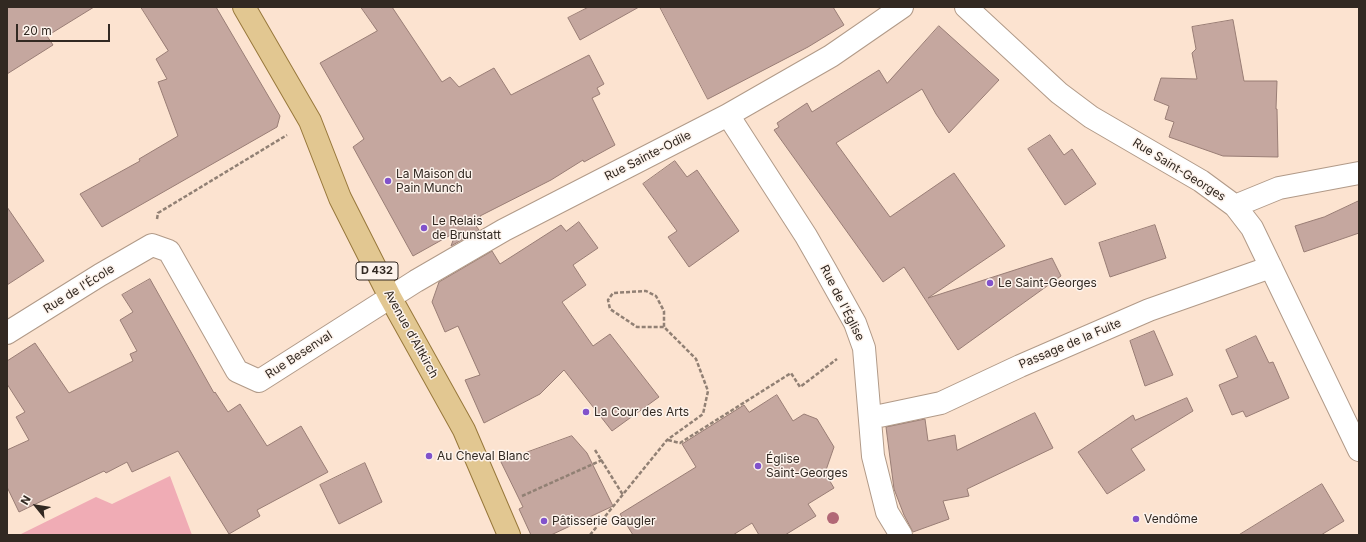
<!DOCTYPE html>
<html>
<head>
<meta charset="utf-8">
<style>
	body { margin:0 }
	#map { position:relative; width:1366px; height:542px; overflow:hidden; background:#fce3d0; font-family:Inter,sans-serif }
	canvas { display:block }
	.frame { position:absolute; inset:0; border:8px solid #322922; pointer-events:none }
	.north { position:absolute; left:16px; top:486px; width:40px; height:40px; -webkit-text-stroke:3px #fdf3ec; paint-order:stroke; rotate:300deg; font-size:11px; font-weight:700; line-height:16px; text-align:center; color:#322922 }
	.north::after { content:''; display:block; margin:auto; width:14px; height:18px; background:#322922; clip-path:polygon(50% 0,100% 100%,50% 72%,0 100%) }
	.scale { position:absolute; left:16px; top:24px; width:94px; height:18px; box-sizing:border-box; border:2px solid #322922; border-top:0; padding-left:5px; font-size:12px; line-height:14px; white-space:nowrap; color:#322922; -webkit-text-stroke:3px #fdf3ec; paint-order:stroke }
</style>
</head>
<body>
<div id="map">
<canvas width="1366" height="542"></canvas>
<div class="frame"></div>
<div class="north">N</div>
<div class="scale">20 m</div>
</div>
<script>
const context = document.querySelector('canvas').getContext('2d');
context.lineJoin = 'round';
function paint(path, color) { context.fillStyle = color; context.fill(path, 'evenodd'); }
function stroke(path, color, width, dash) { context.strokeStyle = color; context.lineWidth = width; context.lineCap = dash ? 'butt' : 'round'; context.setLineDash(dash || []); context.stroke(path); }
function label(font, color, halo, rows, align = 'center') {
  context.font = font + ' Inter,sans-serif'; context.lineWidth = 3; context.setLineDash([]); context.textBaseline = 'middle'; context.strokeStyle = halo; context.fillStyle = color; for (const [text, x, y, turn = 0] of rows) {
    context.save(); context.translate(x, y); context.rotate((+turn || 0) * Math.PI / 180); context.textAlign = isNaN(turn) ? turn : align; if (halo) context.strokeText(text, 0, 0); context.fillText(text, 0, 0); context.restore();
  }
}
const green = new Path2D(`
	M 170,476 L 192,535 L 19,535 L 96,497 L 112,504 Z`);
const building = new Path2D(`
	M 7,7 L 94,7 L 47,36 L 53,45 L 7,74 Z
	M 141,7 L 216,7 L 280,116 L 277,127 L 102,227 L 80,194 L 140,161 L 139,159 L 178,136 L 158,82 L 167,79 L 156,59 L 168,51 Z
	M 361,7 L 392,7 L 442,82 L 450,77 L 459,87 L 494,68 L 511,95 L 589,55 L 604,84 L 597,88 L 600,94 L 592,98 L 615,145 L 584,162 L 583,160 L 551,180 L 480,216 L 481,219 L 474,223 L 479,230 L 451,246 L 456,232 L 413,256 L 353,147 L 364,139 L 320,63 L 377,31 Z
	M 589,7 L 639,7 L 580,40 L 568,18 Z
	M 660,7 L 833,7 L 844,25 L 808,47 L 708,99 Z
	M 1233,20 L 1244,81 L 1277,81 L 1276,109 L 1277,109 L 1278,157 L 1223,156 L 1169,137 L 1174,122 L 1165,119 L 1169,106 L 1154,100 L 1161,78 L 1197,79 L 1192,53 L 1196,49 L 1192,27 Z
	M 939,26 L 999,80 L 949,133 L 936,114 L 922,89 L 836,143 L 890,217 L 954,173 L 1005,246 L 928,298 L 1052,258 L 1061,276 L 958,350 L 904,267 L 883,282 L 774,130 L 779,127 L 777,123 L 807,103 L 812,112 L 879,70 L 887,83 Z
	M 1050,135 L 1064,155 L 1072,149 L 1096,184 L 1065,205 L 1028,149 Z
	M 675,161 L 687,177 L 697,170 L 739,231 L 689,267 L 668,237 L 677,231 L 643,184 Z
	M 1359,201 L 1359,233 L 1304,252 L 1295,226 L 1324,217 Z
	M 7,207 L 44,261 L 7,285 Z
	M 579,222 L 598,248 L 573,265 L 586,285 L 562,302 L 593,346 L 610,334 L 659,397 L 612,431 L 564,370 L 540,394 L 484,423 L 465,380 L 480,375 L 458,326 L 445,332 L 432,302 L 439,282 L 492,251 L 500,264 L 561,225 L 566,231 Z
	M 1155,225 L 1166,258 L 1110,277 L 1099,243 Z
	M 150,279 L 214,393 L 215,392 L 228,412 L 240,404 L 267,446 L 301,426 L 328,472 L 257,510 L 260,516 L 229,534 L 178,451 L 132,472 L 127,462 L 106,473 L 104,471 L 19,512 L 7,487 L 7,450 L 29,440 L 16,417 L 25,412 L 7,384 L 7,361 L 35,343 L 69,393 L 133,361 L 130,354 L 137,351 L 120,320 L 133,312 L 122,295 Z
	M 1154,331 L 1173,375 L 1145,386 L 1130,341 Z
	M 1256,336 L 1269,363 L 1273,362 L 1289,398 L 1246,417 L 1243,411 L 1232,415 L 1219,385 L 1238,377 L 1226,350 Z
	M 777,395 L 793,421 L 804,414 L 817,419 L 834,447 L 825,473 L 834,488 L 808,504 L 816,516 L 785,535 L 759,535 L 752,523 L 733,535 L 633,535 L 620,514 L 696,467 L 682,444 L 744,405 L 749,412 Z
	M 1187,398 L 1193,411 L 1131,449 L 1145,470 L 1107,494 L 1078,452 L 1133,415 L 1135,420 Z
	M 1035,413 L 1053,448 L 967,489 L 969,496 L 943,501 L 949,519 L 913,532 L 904,515 L 894,489 L 886,427 L 925,419 L 928,441 L 955,435 L 957,450 Z
	M 572,436 L 587,453 L 613,506 L 551,535 L 531,535 L 519,509 L 523,507 L 501,462 Z
	M 365,463 L 382,502 L 339,524 L 320,485 Z
	M 1322,484 L 1344,521 L 1321,535 L 1239,535 Z`);
const path = new Path2D(`
	M 157,219 L 158,213 L 287,135
	M 668,440 L 680,443 L 791,373 L 800,387 L 837,359
	M 595,450 L 623,495
	M 522,496 L 602,460
	M 590,535 L 667,440 L 703,414 L 708,391 L 696,359 L 664,327 L 637,327 L 610,309 L 608,300 L 613,293 L 646,291 L 656,296 L 664,311 L 664,327`);
const street = new Path2D(`
	M 966,7 L 1059,93 L 1091,117 L 1201,181 L 1235,206 L 1252,228 L 1359,450
	M 728,115 L 806,236 L 826,271 L 855,323 L 864,348 L 873,456 L 887,512 L 901,535
	M 1235,206 L 1279,188 L 1359,173
	M 7,333 L 100,275 L 152,245 L 169,251 L 237,371 L 259,381 L 416,281 L 504,230 L 728,115 L 831,56 L 902,7
	M 870,418 L 941,403 L 1020,366 L 1149,310 L 1271,267`);
const primary = new Path2D(`
	M 244,7 L 310,121 L 340,198 L 390,297 L 464,430 L 509,535`);
const trees = [
	[833,518]
];
const markers = [
	[388,181,4,"#8152cb"],
	[424,228,4,"#8152cb"],
	[990,283,4,"#8152cb"],
	[586,412,4,"#8152cb"],
	[429,456,4,"#8152cb"],
	[758,466,4,"#8152cb"],
	[1136,519,4,"#8152cb"],
	[544,521,4,"#8152cb"]
];
const shields = [
	[377,271,42]
];
const shieldNames = [
	["D 432",377,271]
];
const streetNames = [
	["Rue Sainte-Odile",648,156,-27],
	["Rue Saint-Georges",1179,170,32],
	["Rue de l'École",79,289,-32],
	["Rue de l'Église",842,303,63],
	["Avenue d'Altkirch",411,334,61],
	["Passage de la Fuite",1070,344,-23],
	["Rue Besenval",299,355,-33]
];
const poiNames = [
	["La Maison du",396,174],
	["Pain Munch",396,188],
	["Le Relais",432,221],
	["de Brunstatt",432,235],
	["Le Saint-Georges",998,283],
	["La Cour des Arts",594,412],
	["Au Cheval Blanc",437,456],
	["Église",766,459],
	["Saint-Georges",766,473],
	["Vendôme",1144,519],
	["Pâtisserie Gaugler",552,521]
];
paint(green, '#f0acb5');
paint(building, '#c5a79f');
stroke(building, '#997d75', 1);
stroke(street, '#b19a88', 24);
stroke(primary, '#98783b', 24);
stroke(path, '#918074', 2.5, [4, 2]);
stroke(street, '#fff', 22);
stroke(primary, '#e2c791', 22);
context.fillStyle = '#b26876';
for (const [x, y] of trees) { context.beginPath(); context.arc(x, y, 6, 0, 2 * Math.PI); context.fill(); }
for (const [x, y, r, color] of markers) { const dot = new Path2D(); dot.arc(x, y, r, 0, 2 * Math.PI); context.fillStyle = color; context.fill(dot); stroke(dot, '#fdf3ec', 1.5); }
for (const [x, y, w] of shields) { const box = new Path2D(); box.roundRect(x - w / 2, y - 9, w, 18, 3); context.fillStyle = '#fdf3ec'; context.fill(box); stroke(box, '#322922', 1); }
label('bold 11px', '#322922', null, shieldNames);
label('12px', '#322922', '#fdf3ec', streetNames);
label('12px', '#322922', '#fdf3ec', poiNames, 'left');
</script>
</body>
</html>
